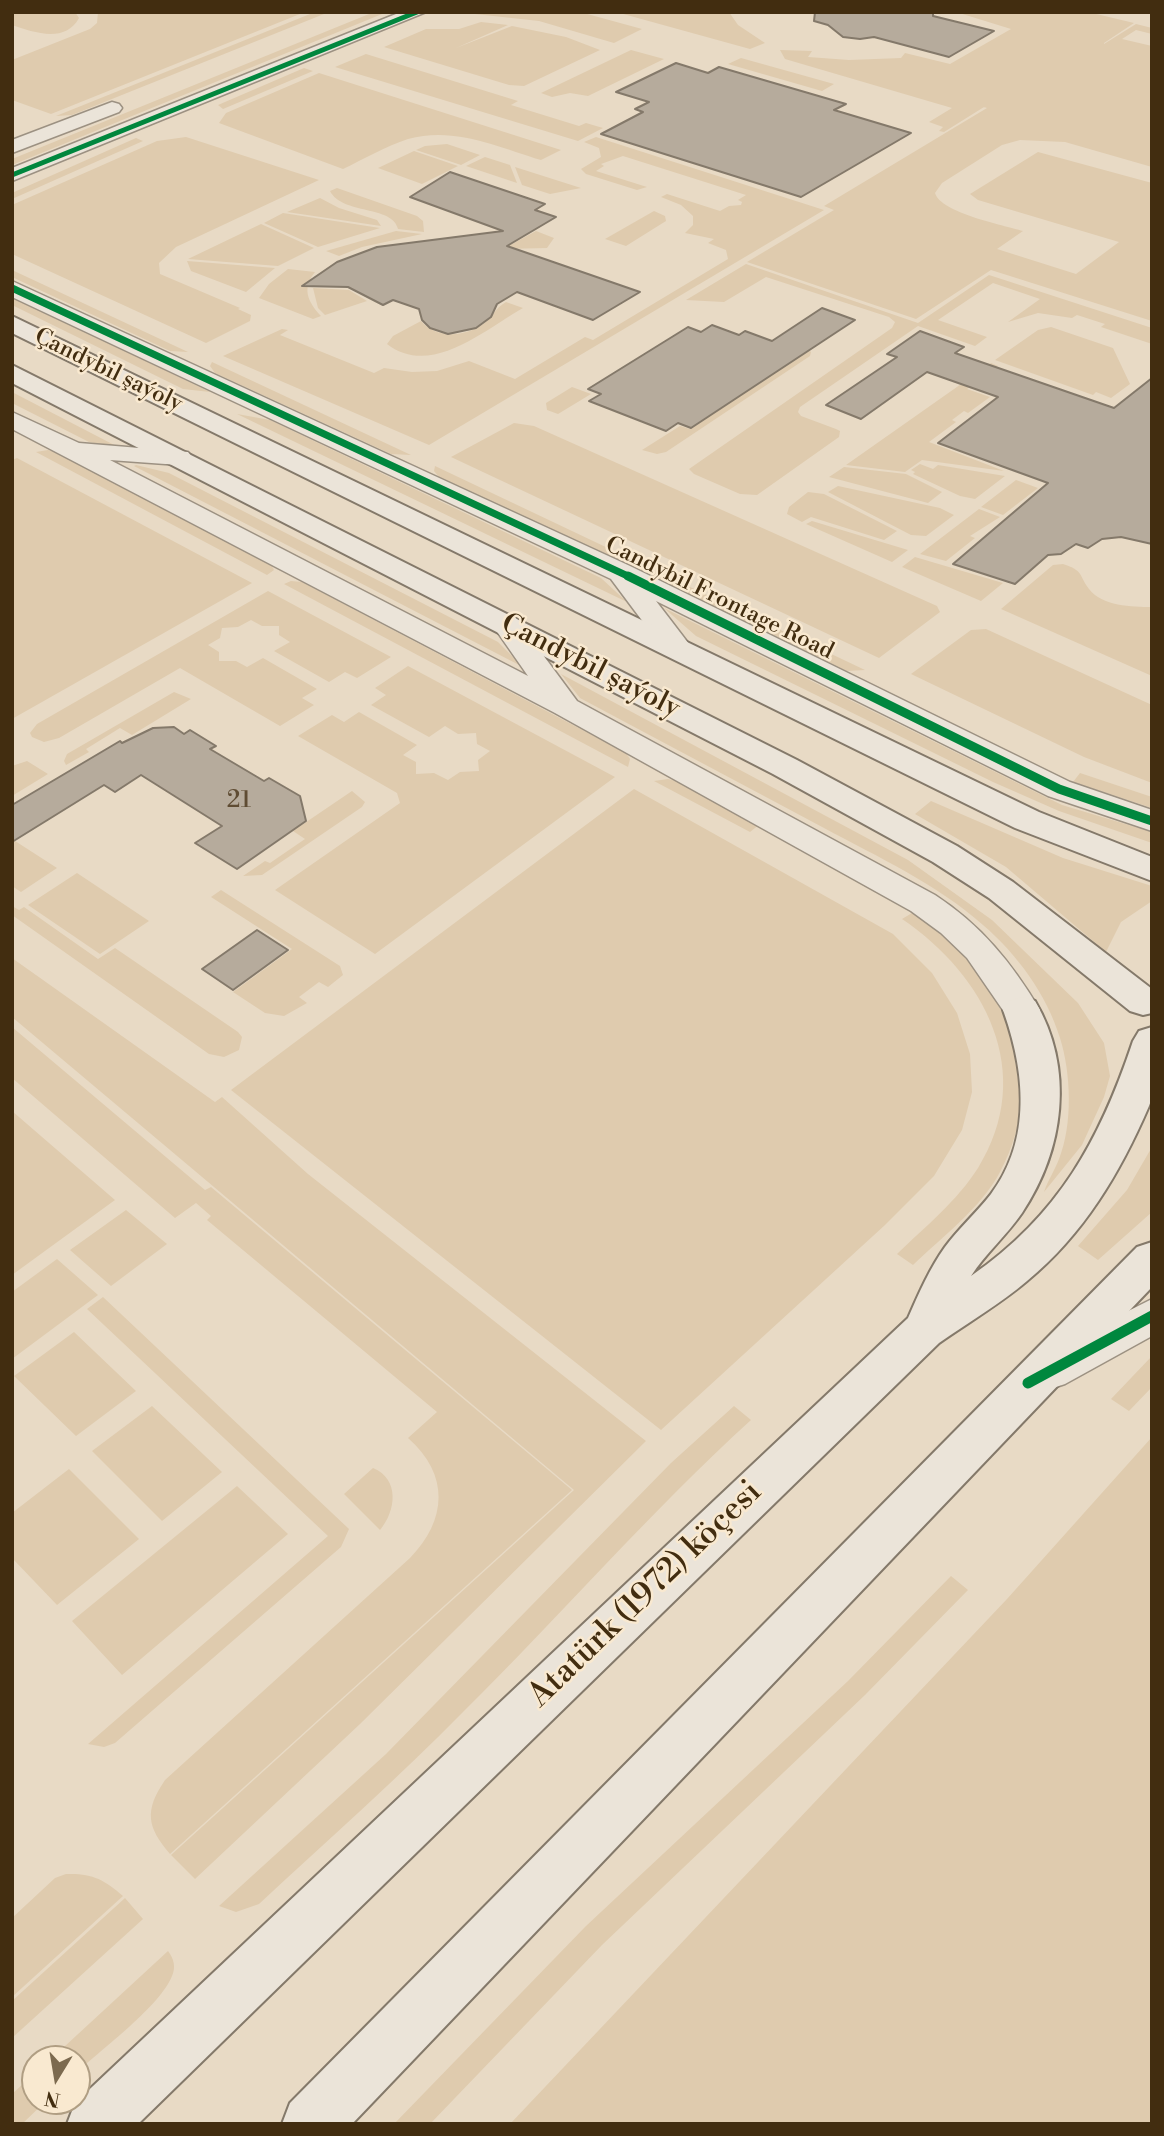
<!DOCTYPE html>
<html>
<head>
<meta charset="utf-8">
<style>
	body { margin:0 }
	#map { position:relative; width:1164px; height:2136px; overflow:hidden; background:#e8dac5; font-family:"Libre Bodoni",serif }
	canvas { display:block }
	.frame { position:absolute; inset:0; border:14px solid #422d10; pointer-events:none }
	.north { position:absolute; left:21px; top:2045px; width:70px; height:70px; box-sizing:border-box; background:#f9e9d0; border:2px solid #b09e83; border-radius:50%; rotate:191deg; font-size:19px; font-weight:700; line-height:28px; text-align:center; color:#422d10 }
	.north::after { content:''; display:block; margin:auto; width:24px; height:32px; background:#7c6a4f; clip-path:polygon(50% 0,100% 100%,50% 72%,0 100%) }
</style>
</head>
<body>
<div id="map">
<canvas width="1164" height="2136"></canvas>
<div class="frame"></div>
<div class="north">N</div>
</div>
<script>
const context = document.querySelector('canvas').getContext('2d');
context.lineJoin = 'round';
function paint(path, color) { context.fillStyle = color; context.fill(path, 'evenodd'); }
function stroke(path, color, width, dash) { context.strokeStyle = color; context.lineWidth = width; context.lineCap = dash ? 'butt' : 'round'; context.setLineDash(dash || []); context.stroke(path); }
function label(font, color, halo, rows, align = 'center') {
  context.font = font + ' "Libre Bodoni",serif'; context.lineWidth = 5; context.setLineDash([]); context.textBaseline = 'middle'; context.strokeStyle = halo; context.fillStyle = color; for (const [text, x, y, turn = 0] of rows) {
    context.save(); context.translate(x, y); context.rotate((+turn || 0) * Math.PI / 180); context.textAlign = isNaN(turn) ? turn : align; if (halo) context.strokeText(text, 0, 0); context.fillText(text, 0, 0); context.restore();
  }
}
const green = new Path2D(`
	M 12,12 L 75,12 L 79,18 C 65,44 33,32 12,25 Z
	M 98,12 L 305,12 L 51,114 L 12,100 L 12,60 L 90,29 L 97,23 Z
	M 315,12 L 329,12 L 72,115 L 56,116 Z
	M 374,12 L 387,12 L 12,165 L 12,159 Z
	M 580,12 L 642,29 L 614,43 L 539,21 L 466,13 Z
	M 616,12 L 729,12 L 738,25 L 765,43 L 750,49 Z
	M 956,12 L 1088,12 L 1134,23 L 1104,43 L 1104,44 L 1136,24 L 1152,28 L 1152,34 L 1136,30 L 1122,39 L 1152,46 L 1152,167 L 1065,142 L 1020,140 L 1002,145 L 942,183 L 935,193 C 941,213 1003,225 1023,231 L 997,249 L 1076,274 L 1119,242 L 978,200 L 970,194 L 1038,152 L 1152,183 L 1152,321 L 991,270 L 916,319 L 747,262 L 834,210 L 824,206 L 987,108 L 969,102 L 984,107 L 944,132 L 939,131 L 943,127 L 929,122 L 952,108 L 785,59 L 780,50 L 812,51 L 808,57 L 849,60 L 901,58 L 905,53 L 950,64 L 1011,29 Z
	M 481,22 L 508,25 L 456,48 L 512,26 L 566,37 L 600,50 L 524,86 L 509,85 L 384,47 L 426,29 L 459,29 Z
	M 631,50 L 664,59 L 588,96 L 570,93 L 552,97 L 541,93 Z
	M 366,54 L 518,101 L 511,105 L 579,126 L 586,123 L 603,128 L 578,141 L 335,67 Z
	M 741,58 L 834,84 L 822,91 L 728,64 Z
	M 304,68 L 313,71 L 223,109 L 218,105 Z
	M 319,73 L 561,150 L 541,160 C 498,147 454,126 408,139 C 386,146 364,159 343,169 L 219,123 L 226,113 Z
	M 186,137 L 319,180 L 176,247 L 159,263 L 160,274 L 240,308 L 238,309 L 251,315 L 250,321 L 206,343 L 12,254 L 12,205 L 157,141 Z
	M 596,137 L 824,210 L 429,445 L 223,356 L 282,329 L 288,330 L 280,335 L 374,373 L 384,368 L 412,372 L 437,371 L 469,361 L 515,379 L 585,337 L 593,340 L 728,259 L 726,250 L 708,243 L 714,239 L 685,233 L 693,225 L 693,216 L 681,205 L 661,197 L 667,194 L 720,211 L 729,206 L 741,205 L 742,202 L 738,200 L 746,195 L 623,156 L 601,164 L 604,166 L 596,171 L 647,187 L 637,190 L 586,174 L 581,169 L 601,157 L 599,148 L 584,142 Z
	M 136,138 L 143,141 L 12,199 L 12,193 Z
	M 447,144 L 480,155 L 461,165 L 416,150 L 425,146 Z
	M 414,151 L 458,166 L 422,184 L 378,168 Z
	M 485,157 L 510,165 L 517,183 L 466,166 Z
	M 515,167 L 581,188 L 550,194 L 522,185 Z
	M 337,188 L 417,216 L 423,221 L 424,232 L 398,229 C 393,205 342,215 330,191 Z
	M 320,198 L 339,208 L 377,220 L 381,226 L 287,212 Z
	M 654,211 L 665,216 L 666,221 L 626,246 L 605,239 Z
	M 283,213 L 380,228 L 318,247 L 264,223 Z
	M 261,224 L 314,248 L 278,266 L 188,259 Z
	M 396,231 L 422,234 L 362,247 L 339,256 L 326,251 Z
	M 536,231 L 554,238 L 547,248 L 503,249 Z
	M 187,261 L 275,268 L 246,292 L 191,271 Z
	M 746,264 L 918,323 L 989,275 L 1152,328 L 1152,344 L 1101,327 L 1105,324 L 1077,315 L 1072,318 L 1038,313 L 1008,322 L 1040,299 L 993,283 L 938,320 L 987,337 L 975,346 L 918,326 L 800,407 L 798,412 L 801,416 L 836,429 L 840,431 L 839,437 L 757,495 L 740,494 L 694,474 L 689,469 L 892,328 L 895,322 L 889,317 L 766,277 L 724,302 L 686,300 Z
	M 288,269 L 315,272 C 302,288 307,301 321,316 L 313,319 L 259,298 L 269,284 Z
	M 12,270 L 188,352 L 170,351 L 12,277 Z
	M 313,288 L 349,290 L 367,301 L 325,315 L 318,308 Z
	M 12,296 L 210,392 L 183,389 L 12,305 Z
	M 506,302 L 523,308 C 484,330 431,378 387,344 L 393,336 L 421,321 C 436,339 465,337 483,324 C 493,317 495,308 506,302 Z
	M 1051,327 L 1113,348 L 1130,384 L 1111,398 L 1096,392 L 1093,395 L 995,360 L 1038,330 Z
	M 807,349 L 811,352 L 810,356 L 666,452 L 657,454 L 642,450 L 680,426 L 690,429 Z
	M 212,362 L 411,455 L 391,454 L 215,373 L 210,366 Z
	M 991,363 L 998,366 L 967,389 L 990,397 L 968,413 L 964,411 L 952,420 L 956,422 L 929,442 L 1004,471 L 922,460 L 905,472 L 846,465 Z
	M 572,387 L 591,394 L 558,414 L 547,410 L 546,403 Z
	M 12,392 L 120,448 L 89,442 L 12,403 Z
	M 237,414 L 270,420 L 601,578 L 627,602 Z
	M 514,423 L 534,426 L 937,606 L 940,612 L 879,658 L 451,457 Z
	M 48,450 L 57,452 L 272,566 L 274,570 L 267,575 L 36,452 Z
	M 17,458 L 252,583 L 12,719 L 12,460 Z
	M 920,464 L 933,469 L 938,465 L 1005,476 L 975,499 L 960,496 L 913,474 L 915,472 L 911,470 Z
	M 136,465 L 169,473 L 498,642 L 523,667 L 134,466 Z
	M 435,466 L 865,670 L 846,671 L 439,477 L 434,471 Z
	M 844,467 L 906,474 L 942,492 L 928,503 L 829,477 Z
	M 1016,480 L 1038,488 L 1003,515 L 981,507 Z
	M 838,486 L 940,508 L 954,515 L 926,536 L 911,535 L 828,492 Z
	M 808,492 L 824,494 L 897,531 L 884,540 L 811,517 L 802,522 L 787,514 L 789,507 Z
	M 979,509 L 1000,517 L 970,536 L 975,538 L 946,561 L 920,554 Z
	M 812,521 L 908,550 L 892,562 L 806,524 Z
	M 915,557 L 1003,583 L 981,601 L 902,567 Z
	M 1063,564 C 1084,571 1078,574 1089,589 C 1102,606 1132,607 1152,607 L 1152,676 L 1001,609 L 1053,565 Z
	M 291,581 L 302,582 L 626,753 L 630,759 L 628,767 L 284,584 Z
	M 268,591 L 391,657 L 357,678 L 345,672 L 329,682 L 274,651 L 290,642 L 279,635 L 279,626 L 262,626 L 251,620 L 238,627 L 222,628 L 220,638 L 208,645 L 219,652 L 219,661 L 236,661 L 247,667 L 263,658 L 317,689 L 302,698 L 314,705 L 280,726 L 180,668 L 59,738 L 44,742 L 32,737 L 30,733 L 37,724 Z
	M 664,608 L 1062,805 L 1152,832 L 1152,843 L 1059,811 L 993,782 L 696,636 Z
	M 986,629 L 1152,705 L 1152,783 L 1084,757 L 911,674 L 971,630 Z
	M 408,666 L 615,777 L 375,954 L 275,890 L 400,803 L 397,793 L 298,736 L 332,715 L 344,722 L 359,712 L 417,745 L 403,755 L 416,762 L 416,774 L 434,773 L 448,780 L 460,772 L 479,771 L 478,760 L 490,751 L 477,744 L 476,733 L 458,734 L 445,726 L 429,737 L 371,705 L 386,695 L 375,688 Z
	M 561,674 L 908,860 L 992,920 L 1078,1003 L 1104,1043 L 1110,1076 L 1104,1097 L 1082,1145 L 1044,1192 C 1048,1180 1055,1170 1059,1159 C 1073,1124 1071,1073 1060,1038 C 1047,995 1017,954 983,925 C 937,884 878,857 824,828 C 743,785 661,741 580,698 Z
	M 174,692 L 191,699 L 132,735 L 120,728 L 86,749 L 89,752 L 66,765 L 64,761 L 67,754 Z
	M 27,761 L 48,774 L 12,796 L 12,766 Z
	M 1080,773 L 1152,797 L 1152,808 L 1073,782 Z
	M 668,779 L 680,782 L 760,824 L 750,832 L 654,781 Z
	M 634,789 L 893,934 L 932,973 L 957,1013 L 970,1054 L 972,1092 L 962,1130 L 934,1176 L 885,1225 L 661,1430 L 231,1090 Z
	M 352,791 L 365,802 L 362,807 L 262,875 L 243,876 L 265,861 L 270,863 L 305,839 L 293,831 Z
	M 931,801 L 1063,858 L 1152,886 L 1152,901 L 1121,922 L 1106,952 L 1006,867 L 915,814 Z
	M 12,839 L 57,868 L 21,892 L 12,886 Z
	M 77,873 L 149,921 L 100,954 L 28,905 Z
	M 221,890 L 340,966 L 343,975 L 328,987 L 319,982 L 299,997 L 307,1003 L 284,1016 L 265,1013 L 233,992 L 292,949 L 211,897 Z
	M 12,906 L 19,910 L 24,907 L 98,959 L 115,948 L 238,1032 L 242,1037 L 239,1050 L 224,1057 L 209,1054 L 12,915 Z
	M 912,913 C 998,968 1054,1074 1000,1172 C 981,1208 942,1237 913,1265 L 897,1254 C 925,1227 957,1201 978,1168 C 1037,1073 985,975 902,919 Z
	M 12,958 L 215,1102 L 222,1097 L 308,1174 L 646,1441 L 360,1724 L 195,1879 L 171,1855 L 574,1490 L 12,1017 Z
	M 12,1027 L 205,1190 L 211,1187 L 572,1490 L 170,1854 C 147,1827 144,1811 165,1780 L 410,1558 C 447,1520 450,1475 408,1438 L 437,1412 L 207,1220 L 211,1216 L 196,1203 L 175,1218 L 12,1078 Z
	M 12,1111 L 115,1200 L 12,1275 Z
	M 1152,1147 L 1152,1212 L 1098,1260 L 1078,1246 L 1127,1190 Z
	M 126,1210 L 167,1244 L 111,1286 L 70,1250 Z
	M 57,1259 L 98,1295 L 12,1359 L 12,1292 Z
	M 103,1297 L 349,1529 L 341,1547 L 115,1743 L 104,1747 L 88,1744 L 328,1536 L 87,1309 Z
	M 74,1332 L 136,1391 L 76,1436 L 14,1376 Z
	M 1152,1356 L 1152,1387 L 1129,1411 L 1111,1399 Z
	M 152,1406 L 222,1472 L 162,1521 L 92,1451 Z
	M 734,1406 L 751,1420 C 650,1512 561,1615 464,1711 C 398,1778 328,1840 259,1904 L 236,1912 L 219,1906 L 386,1754 L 671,1463 Z
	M 1152,1437 L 1152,2124 L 510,2124 L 1007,1599 Z
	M 373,1468 C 400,1479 396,1511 380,1530 L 344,1494 Z
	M 69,1469 L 139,1539 L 57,1605 L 12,1558 L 12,1513 Z
	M 237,1486 L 288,1534 L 122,1675 L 72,1621 Z
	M 951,1576 L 968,1590 L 865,1695 L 602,1945 L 430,2124 L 394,2124 L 586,1926 L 848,1681 Z
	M 66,1874 C 91,1873 104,1879 123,1896 L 12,1997 L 12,1918 L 55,1878 Z
	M 125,1898 L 143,1919 L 12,2038 L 12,2001 Z
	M 168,1951 C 174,1959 176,1967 172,1976 C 161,2005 101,2050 77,2072 L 77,2059 L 51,2059 Z
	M 35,2073 L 35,2101 L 46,2101 L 22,2124 L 12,2124 L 12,2094 Z`);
const building = new Path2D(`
	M 815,12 L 933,12 L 933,16 L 994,31 L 949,57 L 874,37 L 860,39 L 843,37 L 828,25 L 814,21 Z
	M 676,63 L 708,73 L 719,67 L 846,104 L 834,110 L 911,133 L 801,197 L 601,134 L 643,112 L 635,109 L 649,102 L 616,92 Z
	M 450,172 L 545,204 L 535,210 L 556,217 L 507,246 L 640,292 L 593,320 L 517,292 L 497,304 L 491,317 L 476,328 L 448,334 L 430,328 L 422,320 L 419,309 L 393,300 L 383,305 L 348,287 L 302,286 L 337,262 L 377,247 L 503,231 L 410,197 Z
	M 822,308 L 855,320 L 691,428 L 678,423 L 666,431 L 589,401 L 601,394 L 588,389 L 688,327 L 701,332 L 712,325 L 739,335 L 745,331 L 772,341 Z
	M 920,331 L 964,347 L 955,353 L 1114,408 L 1152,378 L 1152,544 L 1121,537 L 1102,539 L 1088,548 L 1076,544 L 1061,554 L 1048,555 L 1015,584 L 953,564 L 1048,483 L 938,443 L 998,397 L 927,372 L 861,419 L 826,405 L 897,357 L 887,354 Z
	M 174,727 L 184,734 L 190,730 L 216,746 L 210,749 L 264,781 L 269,778 L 300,796 L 306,821 L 237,869 L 195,843 L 222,826 L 141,775 L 115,792 L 104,785 L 12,842 L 12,805 L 120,741 L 122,743 L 153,728 Z
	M 257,930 L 288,950 L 233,990 L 202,969 Z`);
const minor = new Path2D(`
	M 401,12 L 426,12 L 12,181 L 12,168 Z
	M 112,102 L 119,104 L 122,108 L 119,112 L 12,153 L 12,140 Z
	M 12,281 L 630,566 L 1070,782 L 1152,810 L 1152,831 L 1048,796 L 656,601 L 692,648 L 687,654 L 677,657 L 667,654 L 611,579 L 12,297 Z
	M 12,412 L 79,443 L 188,452 L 192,457 L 188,462 L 179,465 L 110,460 L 528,676 L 491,623 L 495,617 L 505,614 L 515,617 L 577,701 L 935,895 C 981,925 1012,963 1040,1010 L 1035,1019 L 1022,1023 L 1009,1019 L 967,958 L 941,933 L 911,911 L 555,713 L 12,429 Z
	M 1152,1299 L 1152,1336 L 1065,1384 L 1050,1389 L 1035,1384 L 1029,1371 L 1035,1358 Z`);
const secondary = new Path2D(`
	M 12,316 L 1039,812 L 1152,857 L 1152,881 L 1015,828 L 12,333 Z
	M 12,365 L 797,760 L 957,846 L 1013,882 L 1152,989 L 1152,1013 L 1143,1015 L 1130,1011 L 989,898 L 933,862 L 773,774 L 12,383 Z
	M 1022,997 L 1035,1001 C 1075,1069 1064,1150 1022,1213 C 1007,1235 986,1253 971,1276 C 1059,1215 1100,1140 1133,1041 L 1139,1031 L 1152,1027 L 1152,1098 L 1149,1106 C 1120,1173 1084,1234 1027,1281 C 1000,1304 969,1322 939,1343 L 138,2124 L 67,2124 L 75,2103 L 908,1318 C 919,1293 930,1268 945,1247 C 959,1228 977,1212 991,1194 C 1032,1139 1025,1071 1003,1010 L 1009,1001 Z
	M 1152,1242 L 1152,1287 L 352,2124 L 282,2124 L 290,2103 L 1137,1247 Z`);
const cyclewayFar3 = new Path2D(`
	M 12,175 L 417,12`);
const cyclewayFar2 = new Path2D(`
	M 12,288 L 632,578`);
const cyclewayFar1 = new Path2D(`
	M 628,576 L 1059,789 L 1152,821`);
const cycleway = new Path2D(`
	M 1028,1383 L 1152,1316`);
const farStreetnames = [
	["Çandybil şaýoly",108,371,26],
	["Candybil Frontage Road",719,599,26]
];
const numberNames = [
	["21",239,801]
];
const streetNames = [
	["Çandybil şaýoly",590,667,27]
];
const nearStreetnames = [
	["Atatürk (1972) köçesi",646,1595,-44]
];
paint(green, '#dfcbae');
paint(building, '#b6ab9c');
stroke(building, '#84796a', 2);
stroke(minor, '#9c9182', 3);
stroke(secondary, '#84796a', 4);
paint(minor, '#ebe4d9');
paint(secondary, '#ebe4d9');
stroke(cyclewayFar3, '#00873e', 5);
stroke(cyclewayFar2, '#00873e', 7);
stroke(cyclewayFar1, '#00873e', 9);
stroke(cycleway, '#00873e', 11);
label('23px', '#422d10', '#f9e9d0', farStreetnames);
label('24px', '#5f4c33', null, numberNames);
label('28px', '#422d10', '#f9e9d0', streetNames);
label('33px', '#422d10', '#f9e9d0', nearStreetnames);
</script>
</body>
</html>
